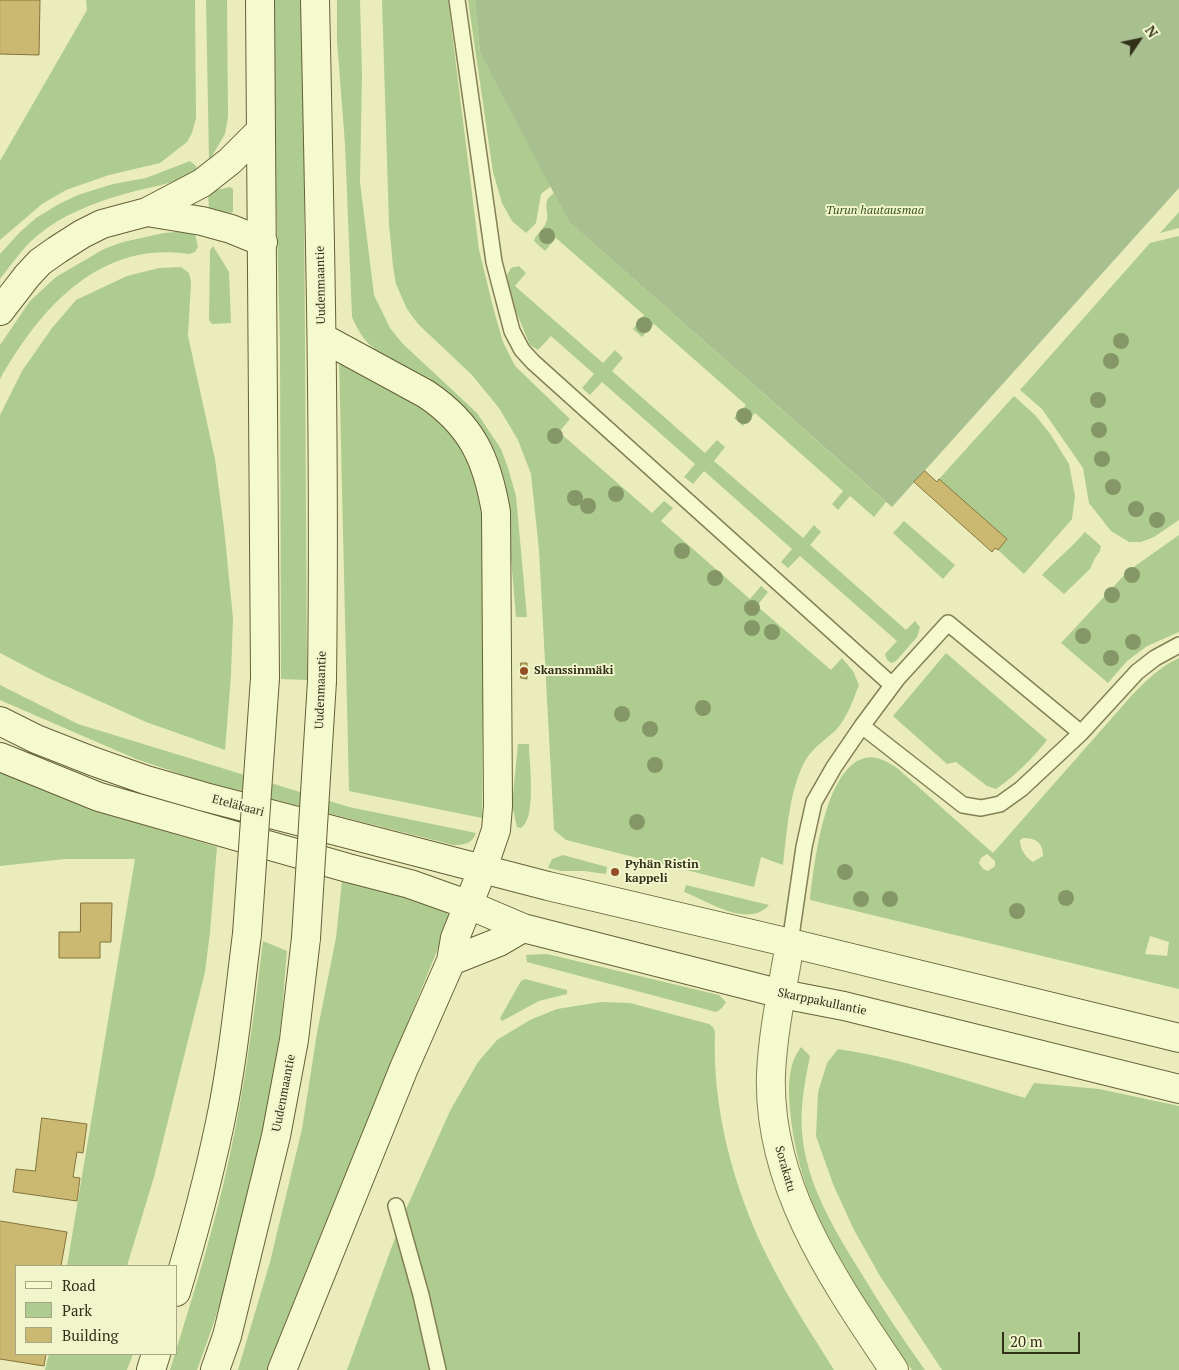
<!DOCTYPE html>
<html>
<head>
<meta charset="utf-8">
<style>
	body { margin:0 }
	#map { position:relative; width:1179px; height:1370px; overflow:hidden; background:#eaedbb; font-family:"PT Serif",serif }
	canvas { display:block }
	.legend { position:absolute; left:15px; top:1265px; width:162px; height:90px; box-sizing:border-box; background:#f1f5cb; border:1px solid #a5a684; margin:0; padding:6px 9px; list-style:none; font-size:15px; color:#33301a }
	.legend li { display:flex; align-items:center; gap:10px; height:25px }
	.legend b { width:25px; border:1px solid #a5a684 }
	.north { position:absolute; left:1114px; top:15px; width:50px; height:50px; -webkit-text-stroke:4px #f1f5cb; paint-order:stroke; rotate:56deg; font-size:14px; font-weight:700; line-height:20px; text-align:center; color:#33301a }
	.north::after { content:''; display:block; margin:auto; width:18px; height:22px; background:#33301a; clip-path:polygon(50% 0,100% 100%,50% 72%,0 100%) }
	.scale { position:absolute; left:1002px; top:1332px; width:78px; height:22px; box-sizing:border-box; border:2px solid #33301a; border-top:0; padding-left:6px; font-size:15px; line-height:18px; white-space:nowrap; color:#33301a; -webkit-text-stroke:4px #f1f5cb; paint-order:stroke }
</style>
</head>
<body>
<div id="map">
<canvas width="1179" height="1370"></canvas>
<ul class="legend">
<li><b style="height:6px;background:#f5f9ce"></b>Road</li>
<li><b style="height:14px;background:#aecb90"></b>Park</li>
<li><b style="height:14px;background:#ccb971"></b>Building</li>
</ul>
<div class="north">N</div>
<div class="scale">20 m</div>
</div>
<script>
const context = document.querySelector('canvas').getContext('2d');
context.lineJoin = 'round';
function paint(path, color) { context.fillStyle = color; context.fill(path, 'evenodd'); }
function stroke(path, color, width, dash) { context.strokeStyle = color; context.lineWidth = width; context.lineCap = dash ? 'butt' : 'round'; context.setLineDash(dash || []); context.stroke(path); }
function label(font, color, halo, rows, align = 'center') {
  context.font = font + ' "PT Serif",serif'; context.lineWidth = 4; context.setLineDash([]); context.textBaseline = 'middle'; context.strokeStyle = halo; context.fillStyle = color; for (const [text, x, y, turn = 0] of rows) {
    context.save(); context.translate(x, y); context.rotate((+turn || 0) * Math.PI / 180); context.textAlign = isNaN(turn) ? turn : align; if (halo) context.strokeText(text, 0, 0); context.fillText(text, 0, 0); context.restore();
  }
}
const green = new Path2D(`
	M 86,0 L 195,0 L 196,118 L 192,133 L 187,142 L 160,163 L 109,175 L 66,190 L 42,204 L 0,240 L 0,161 L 87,10 Z
	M 206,0 L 227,0 L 228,117 L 225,134 L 209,161 Z
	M 273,0 L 303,0 L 307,680 L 281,679 L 280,343 L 274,114 Z
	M 337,0 L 360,0 L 362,75 L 360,182 L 374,295 L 390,328 L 402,343 L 477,413 L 501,449 L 508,468 L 516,496 L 527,617 L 516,617 L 508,522 L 500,474 L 380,353 C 366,344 359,333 352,317 L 345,144 L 337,41 Z
	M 382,0 L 448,0 L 479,250 L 494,311 L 503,342 L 515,366 L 570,419 L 559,432 L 652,513 L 664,501 L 673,508 L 661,521 L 750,599 L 761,586 L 768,592 L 757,606 L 831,670 L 842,658 L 853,671 L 859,685 C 853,700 847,718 836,730 C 825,740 811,749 804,763 C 789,792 787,833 783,865 L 761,857 L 754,887 L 566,840 L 554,830 L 539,550 L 531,474 L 518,440 L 499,408 L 472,375 L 418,324 L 407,309 L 396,284 L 393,266 L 389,225 Z
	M 468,0 L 475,0 L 480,53 L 551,186 L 541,194 L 536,223 L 526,233 L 512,221 L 502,203 L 493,172 Z
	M 190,161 L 196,166 L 197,171 C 174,185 147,187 121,195 C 92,203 61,216 38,235 C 23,247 12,264 0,279 L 0,254 L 20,232 L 36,218 L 59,204 L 78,195 L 113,184 L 146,178 Z
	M 230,187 L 233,189 L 233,212 L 231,213 L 209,209 L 208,192 Z
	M 554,193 L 569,222 L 886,502 L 874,517 L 850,496 L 838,510 L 832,504 L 843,491 L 755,413 L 743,426 L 734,418 L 746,405 L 654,324 L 642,337 L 633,329 L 644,315 L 556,238 L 545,251 L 534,241 L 535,238 C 539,232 545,227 547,220 C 549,208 541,202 554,193 Z
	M 1179,212 L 1179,228 L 1160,233 Z
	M 188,231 L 195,234 L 198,247 L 195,252 L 189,254 C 100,240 40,308 0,379 L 0,345 L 30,301 L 56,277 L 104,249 L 123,242 L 164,233 Z
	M 1179,236 L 1179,520 L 1154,537 L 1141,542 L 1129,542 L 1111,531 L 1089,503 L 1083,468 L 1042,409 L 1020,390 L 1150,243 Z
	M 213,246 L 229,272 L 231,323 L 212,324 L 209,320 L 210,250 Z
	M 519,266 L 526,273 L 515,286 L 603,363 L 615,350 L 623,358 L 612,371 L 705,453 L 717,440 L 725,447 L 714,461 L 803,538 L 814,525 L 821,532 L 810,545 L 906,630 L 915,621 L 920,627 L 917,637 L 896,661 L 891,663 L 887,660 L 885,654 L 897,641 L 800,556 L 788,568 L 781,562 L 792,549 L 704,471 L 693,484 L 684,477 L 695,464 L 602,382 L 590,395 L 582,388 L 594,374 L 551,336 L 538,350 L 530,345 L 510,297 L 507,275 L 511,268 Z
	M 181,267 L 189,273 L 191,282 L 188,336 L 215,459 L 224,528 L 233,618 L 231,675 L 225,750 L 146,722 L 46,677 L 0,653 L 0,415 L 22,371 L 52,328 L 76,300 L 127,276 L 159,268 Z
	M 339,358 L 401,395 L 434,417 L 458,443 L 475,474 L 484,525 L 482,818 L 349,791 Z
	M 1014,396 L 1035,415 L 1051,435 L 1069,464 L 1075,496 L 1072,519 L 1024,574 L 998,550 L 1007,539 L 939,479 Z
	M 904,521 L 955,565 L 943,579 L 893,533 Z
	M 1085,532 L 1101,546 L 1100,551 L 1095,558 L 1090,569 L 1064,594 L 1042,575 C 1056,560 1072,547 1085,532 Z
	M 1179,535 L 1179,632 L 1147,646 L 1127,661 L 1108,683 L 1061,643 L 1128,571 Z
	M 946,653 L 1047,740 C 1033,758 1016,775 996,789 L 987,786 L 956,762 L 947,764 L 893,716 Z
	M 1179,658 L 1179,989 L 810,900 C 814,866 824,768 865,758 C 876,755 888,762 897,768 L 993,853 L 1133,694 C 1147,680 1161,666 1179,658 ZM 1023,838 C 1035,838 1043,842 1043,856 L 1033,862 C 1025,857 1020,849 1020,840 ZM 987,854 L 995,861 L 995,866 L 988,871 L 983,869 L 979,863 L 981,858 ZM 1150,936 L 1169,942 L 1167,956 L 1145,954 Z
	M 0,685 L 78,724 L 349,807 L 476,833 C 472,844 464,845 453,845 L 198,780 L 136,759 L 0,700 Z
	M 518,744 L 529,744 C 529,762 537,818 521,828 L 517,827 L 512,805 Z
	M 0,768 L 61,796 L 118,817 L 217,847 L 210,932 L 205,972 L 154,1177 L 127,1266 L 67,1266 L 135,859 L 65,859 L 0,866 Z
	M 563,855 L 607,867 L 606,874 L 584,871 L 561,871 L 548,868 L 552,859 Z
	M 342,880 L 440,907 L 446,911 L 450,919 L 353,1157 L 306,1285 L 271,1370 L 238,1370 L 270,1262 L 302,1129 L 317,1033 L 336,938 Z
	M 686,885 L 769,905 C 748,929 708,901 684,892 Z
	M 263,941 L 287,951 C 284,982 283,1014 278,1046 C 261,1154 236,1267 197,1370 L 170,1370 C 191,1302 214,1230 229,1159 C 245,1087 254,1014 263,941 Z
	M 547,954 L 719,995 L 726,1002 L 722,1008 L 716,1012 L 527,962 L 526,955 Z
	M 525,979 L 567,990 L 567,994 L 539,1001 L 502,1021 L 500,1018 L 521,981 Z
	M 601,1002 L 630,1003 L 709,1024 L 713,1027 L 715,1032 C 712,1108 733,1187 767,1256 C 786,1295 811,1333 834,1370 L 347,1370 L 403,1216 L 450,1111 L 478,1062 L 497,1040 L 530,1020 L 557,1009 Z
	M 801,1047 L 810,1056 C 805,1081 800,1106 802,1132 C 806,1183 833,1228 860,1271 C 880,1305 902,1338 925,1370 L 912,1370 L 902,1357 C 850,1277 798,1207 790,1109 C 788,1087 788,1064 801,1047 Z
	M 838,1049 C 901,1058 963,1080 1025,1098 L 1034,1083 L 1099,1089 L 1179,1106 L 1179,1370 L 942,1370 L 880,1276 L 854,1230 L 833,1184 L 816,1136 L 818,1092 L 827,1063 Z
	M 49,1354 L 133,1354 L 127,1370 L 45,1370 Z`);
const cemetery = new Path2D(`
	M 475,0 L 1179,0 L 1179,188 L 892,507 L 569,222 L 480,53 Z`);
const building = new Path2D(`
	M 0,0 L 40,0 L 39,55 L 0,54 Z
	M 925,471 L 937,482 L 939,479 L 1007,539 L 998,550 L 995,548 L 992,552 L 914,482 Z
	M 521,663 L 527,663 L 527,679 L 521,678 Z
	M 81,903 L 112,903 L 111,942 L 100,942 L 100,958 L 59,958 L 59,932 L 80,932 Z
	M 42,1118 L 87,1124 L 83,1153 L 77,1152 L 73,1177 L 80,1178 L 77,1201 L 13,1192 L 16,1169 L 35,1171 Z
	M 0,1221 L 67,1232 L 61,1266 L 16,1266 L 16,1354 L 46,1354 L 44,1366 L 0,1359 Z`);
const service = new Path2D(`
	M 457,0 L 494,262 L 512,331 L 522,350 L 533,362 L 892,685
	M 862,726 L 963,805 L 981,808 L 1000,804 L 1021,789 L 1081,733 L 1137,672 L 1155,658 L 1179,645
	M 790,943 L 804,847 L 814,802 L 834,767 L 862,726 L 897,679 L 948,623 L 1081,733
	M 396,1206 L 421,1295 L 438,1370`);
const tertiary = new Path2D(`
	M 790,943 C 783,986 773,1030 771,1074 C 767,1186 835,1282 894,1370`);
const secondary = new Path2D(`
	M 260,0 L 265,678
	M 315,0 C 320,227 325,454 322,681
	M 147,212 L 202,221 L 231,229 L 263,242
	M 0,311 L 27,276 L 40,262 L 57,250 L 82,234 L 102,224 L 147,212 L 202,183 L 230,161 L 261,130
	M 0,721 L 36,739 L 92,761 L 146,780 L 205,797 L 548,886 L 790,943 L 1179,1038
	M 0,757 L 99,797 L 348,868 L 410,884 L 469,905 L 523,928 L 782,994 L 844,1006 L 1179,1089
	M 451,961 L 499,942 L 523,928
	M 176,1292 C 193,1236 208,1180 220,1123 C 233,1061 239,997 247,934
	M 151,1370 L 156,1354
	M 215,1370 L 227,1336 L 276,1136 L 294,1040 L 306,938
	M 282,1370 L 404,1068 L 451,961 L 455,938 L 483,868 L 496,830 L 498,806 L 496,512 C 487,459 472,425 426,394 L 323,338`);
const secondaryBridge = new Path2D(`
	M 247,934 L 265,678
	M 306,938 L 322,681`);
const trees = [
	[547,236],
	[644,325],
	[1121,341],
	[1111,361],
	[1098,400],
	[744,416],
	[1099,430],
	[555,436],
	[1102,459],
	[1113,487],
	[616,494],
	[575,498],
	[588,506],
	[1136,509],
	[1157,520],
	[682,551],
	[1132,575],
	[715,578],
	[1112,595],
	[752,608],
	[752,628],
	[772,632],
	[1083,636],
	[1133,642],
	[1111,658],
	[703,708],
	[622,714],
	[650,729],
	[655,765],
	[637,822],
	[845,872],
	[1066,898],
	[861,899],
	[890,899],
	[1017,911]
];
const markers = [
	[524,671,5,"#944e25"],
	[615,872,5,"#944e25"]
];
const parkNames = [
	["Turun hautausmaa",875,211]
];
const streetNames = [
	["Uudenmaantie",321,285,-91],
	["Uudenmaantie",321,690,-88],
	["Eteläkaari",238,806,15],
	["Skarppakullantie",822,1002,12],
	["Uudenmaantie",284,1093,-79],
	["Sorakatu",785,1169,74]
];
const poiNames = [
	["Skanssinmäki",534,671],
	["Pyhän Ristin",625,865],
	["kappeli",625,879]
];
paint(green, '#aecb90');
paint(cemetery, '#a8bf90');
paint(building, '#ccb971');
stroke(building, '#84733b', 1);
stroke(service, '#848055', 18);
stroke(tertiary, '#848055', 30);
stroke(secondary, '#666039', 30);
stroke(service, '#f5f9ce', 15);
stroke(tertiary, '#f5f9ce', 28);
stroke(secondary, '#f5f9ce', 28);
stroke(secondaryBridge, '#666039', 30, []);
stroke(secondaryBridge, '#f5f9ce', 28);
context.fillStyle = '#859766';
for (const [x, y] of trees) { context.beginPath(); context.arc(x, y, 8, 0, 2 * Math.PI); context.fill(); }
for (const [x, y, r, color] of markers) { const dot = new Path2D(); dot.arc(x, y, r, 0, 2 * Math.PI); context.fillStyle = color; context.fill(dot); stroke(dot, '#f1f5cb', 2); }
label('italic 12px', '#325021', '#f1f5cb', parkNames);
label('12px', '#33301a', '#f1f5cb', streetNames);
label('bold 12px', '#33301a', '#f1f5cb', poiNames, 'left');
</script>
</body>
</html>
